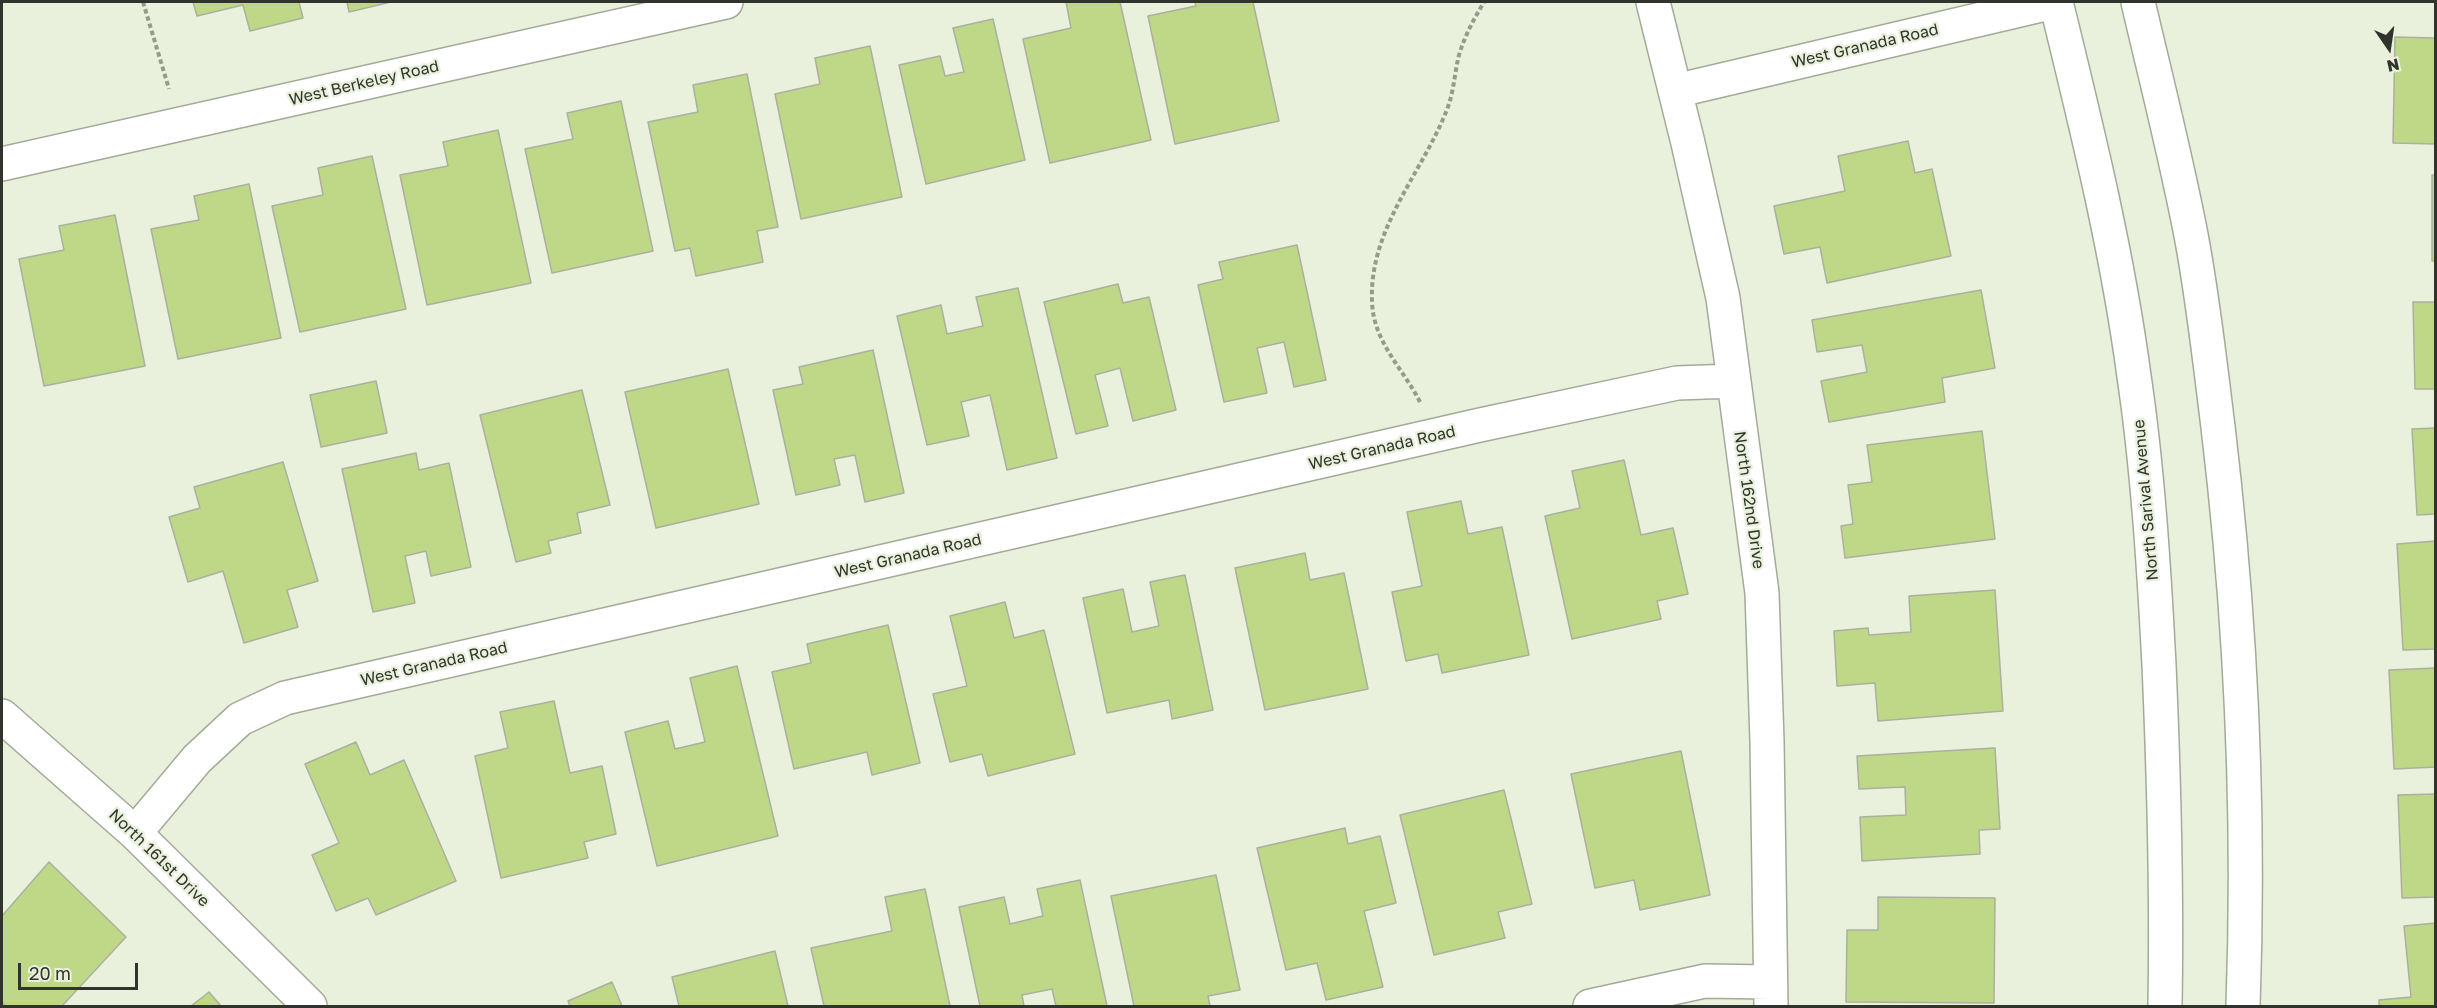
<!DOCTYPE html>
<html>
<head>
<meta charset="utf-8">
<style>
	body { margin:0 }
	#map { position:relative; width:2437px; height:1008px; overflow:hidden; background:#e9f0dc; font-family:"Golos Text",sans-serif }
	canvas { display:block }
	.frame { position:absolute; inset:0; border:3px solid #31342c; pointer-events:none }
	.north { position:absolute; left:2359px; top:18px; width:60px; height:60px; -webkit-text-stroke:4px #e9f0dc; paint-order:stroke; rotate:167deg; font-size:16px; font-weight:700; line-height:24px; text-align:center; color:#31342c }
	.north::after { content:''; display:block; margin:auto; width:21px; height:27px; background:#31342c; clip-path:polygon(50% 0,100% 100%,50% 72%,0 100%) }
	.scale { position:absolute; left:18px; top:963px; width:120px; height:27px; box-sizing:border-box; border:3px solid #31342c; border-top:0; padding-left:8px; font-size:18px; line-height:21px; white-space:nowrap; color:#31342c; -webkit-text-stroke:4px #e9f0dc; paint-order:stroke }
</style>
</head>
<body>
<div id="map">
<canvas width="2437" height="1008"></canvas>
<div class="frame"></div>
<div class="north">N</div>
<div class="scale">20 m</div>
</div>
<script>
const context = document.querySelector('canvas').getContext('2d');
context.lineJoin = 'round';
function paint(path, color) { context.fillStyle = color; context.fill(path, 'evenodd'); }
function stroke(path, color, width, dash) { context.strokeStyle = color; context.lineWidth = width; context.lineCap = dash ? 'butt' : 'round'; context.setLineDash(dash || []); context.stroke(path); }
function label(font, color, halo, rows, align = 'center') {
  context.font = font + ' "Golos Text",sans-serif'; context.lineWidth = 4.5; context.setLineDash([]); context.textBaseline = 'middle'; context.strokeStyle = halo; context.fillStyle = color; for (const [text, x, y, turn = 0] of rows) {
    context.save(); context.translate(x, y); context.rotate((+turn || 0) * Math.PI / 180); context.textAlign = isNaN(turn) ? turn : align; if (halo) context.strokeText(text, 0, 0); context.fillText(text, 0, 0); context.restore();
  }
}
const building = new Path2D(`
	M 193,2 L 299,2 L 303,18 L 250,31 L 243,5 L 197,16 Z
	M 347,2 L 391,2 L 349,12 Z
	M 1066,2 L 1120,2 L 1151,140 L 1050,163 L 1023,39 L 1071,28 Z
	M 1195,2 L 1253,2 L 1279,121 L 1175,144 L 1148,16 L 1196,6 Z
	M 993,19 L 1025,160 L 926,184 L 899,65 L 940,56 L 945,76 L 964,72 L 953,28 Z
	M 2395,37 L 2436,38 L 2436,144 L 2393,143 Z
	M 870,46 L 902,197 L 801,219 L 775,94 L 820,84 L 815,58 Z
	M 747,74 L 778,227 L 757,231 L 763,262 L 696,276 L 690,248 L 675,251 L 648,122 L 698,112 L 693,85 Z
	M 621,101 L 653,251 L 552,273 L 525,149 L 573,139 L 567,113 Z
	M 498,130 L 531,283 L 427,305 L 400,175 L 448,166 L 443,142 Z
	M 1908,141 L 1915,173 L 1932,169 L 1951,256 L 1827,283 L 1820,247 L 1784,254 L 1774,206 L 1845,191 L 1838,156 Z
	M 372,156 L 406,309 L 300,332 L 272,206 L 323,195 L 318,168 Z
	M 2432,175 L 2436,175 L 2436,261 L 2432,261 Z
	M 249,184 L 281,338 L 178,359 L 151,229 L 199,220 L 194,196 Z
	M 115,215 L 145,366 L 44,386 L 19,259 L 64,250 L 59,226 Z
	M 1297,245 L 1326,380 L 1294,387 L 1284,342 L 1257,348 L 1267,393 L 1224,402 L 1198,285 L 1223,279 L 1219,262 Z
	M 1118,284 L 1123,303 L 1149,297 L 1176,410 L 1133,421 L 1120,368 L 1095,375 L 1108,426 L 1076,434 L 1044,302 Z
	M 1018,288 L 1057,458 L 1007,470 L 990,395 L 961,402 L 969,436 L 927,445 L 897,316 L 941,305 L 947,334 L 983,326 L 976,297 Z
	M 1981,290 L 1995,368 L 1942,378 L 1945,402 L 1829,422 L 1821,381 L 1867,372 L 1862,345 L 1817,352 L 1812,320 Z
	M 2413,302 L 2436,302 L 2436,389 L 2415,389 Z
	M 873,350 L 904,493 L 865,502 L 855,455 L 834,459 L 840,485 L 796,495 L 773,390 L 803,384 L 799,367 Z
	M 728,369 L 759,504 L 656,528 L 625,392 Z
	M 376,381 L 387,433 L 321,447 L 310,395 Z
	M 582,390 L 610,505 L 577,513 L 581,533 L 548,541 L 551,553 L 516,562 L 480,415 Z
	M 2436,428 L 2436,514 L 2417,515 L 2412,429 Z
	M 1982,431 L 1995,539 L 1845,558 L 1841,526 L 1853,524 L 1848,485 L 1872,482 L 1867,445 Z
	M 416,453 L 419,470 L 449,463 L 471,567 L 431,576 L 426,551 L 405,556 L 415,603 L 373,612 L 342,469 Z
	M 1624,460 L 1641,535 L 1673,528 L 1688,594 L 1657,601 L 1661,619 L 1572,639 L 1545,516 L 1580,508 L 1572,471 Z
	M 283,462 L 318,581 L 287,590 L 298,627 L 244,643 L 223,571 L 188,582 L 169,517 L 200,508 L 194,487 Z
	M 1461,501 L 1468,534 L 1502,527 L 1529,655 L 1442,673 L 1438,654 L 1406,661 L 1392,592 L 1422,586 L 1407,512 Z
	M 2436,541 L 2436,649 L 2403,650 L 2397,544 Z
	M 1305,553 L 1310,580 L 1344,573 L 1368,689 L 1265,710 L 1235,568 Z
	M 1185,575 L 1213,710 L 1172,719 L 1169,700 L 1107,713 L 1083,598 L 1123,589 L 1132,632 L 1159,626 L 1150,582 Z
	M 1995,590 L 2003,711 L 1878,721 L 1875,683 L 1837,686 L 1834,631 L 1868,628 L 1869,635 L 1911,632 L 1909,596 Z
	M 1005,602 L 1014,638 L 1044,630 L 1075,754 L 988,776 L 982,754 L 950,762 L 933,694 L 967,686 L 950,616 Z
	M 888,625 L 920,763 L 872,775 L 867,752 L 794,769 L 772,672 L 811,663 L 807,644 Z
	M 737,666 L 778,836 L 657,866 L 625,732 L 668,721 L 675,749 L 705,742 L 690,678 Z
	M 2436,668 L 2436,767 L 2394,769 L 2389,670 Z
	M 554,701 L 570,773 L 602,766 L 616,834 L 584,842 L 588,858 L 501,878 L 475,756 L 508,748 L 500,712 Z
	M 356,742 L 370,775 L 404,760 L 456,881 L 376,915 L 368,898 L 336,911 L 312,855 L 339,843 L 305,764 Z
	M 1995,748 L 2000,829 L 1979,830 L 1980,854 L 1862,861 L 1860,817 L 1906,815 L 1905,787 L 1859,789 L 1857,756 Z
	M 1681,751 L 1710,895 L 1640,910 L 1634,880 L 1595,888 L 1571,774 Z
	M 1504,790 L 1532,904 L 1498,912 L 1505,938 L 1434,955 L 1400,815 Z
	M 2436,794 L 2436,897 L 2402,898 L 2398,795 Z
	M 1345,828 L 1348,844 L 1380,836 L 1396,903 L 1364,911 L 1383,987 L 1326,1000 L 1317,963 L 1286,970 L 1257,848 Z
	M 49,862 L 126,937 L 62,1006 L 6,1006 L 2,1002 L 2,916 Z
	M 1216,875 L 1240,990 L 1208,996 L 1210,1006 L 1134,1006 L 1111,896 Z
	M 1080,880 L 1107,1006 L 1056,1006 L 1052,989 L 1022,995 L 1024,1006 L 980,1006 L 959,907 L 1004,897 L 1010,924 L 1043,916 L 1037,889 Z
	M 925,889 L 950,1006 L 824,1006 L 811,948 L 892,931 L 885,897 Z
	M 1878,897 L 1995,898 L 1994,1003 L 1846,1002 L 1847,930 L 1878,930 Z
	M 2436,923 L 2436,1006 L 2379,1006 L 2379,1000 L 2411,997 L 2404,926 Z
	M 775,951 L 788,1006 L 679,1006 L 672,977 Z
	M 612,982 L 622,1006 L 570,1006 L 568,1001 Z
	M 209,992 L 221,1006 L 191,1006 Z`);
const path = new Path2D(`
	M 143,2 L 169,89
	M 1420,402 C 1403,368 1373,342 1372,301 C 1369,226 1426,169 1449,104 C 1454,88 1455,71 1459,55 C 1465,35 1474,19 1484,2`);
const minor = new Path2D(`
	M 1653,2 L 1688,143 L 1723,298 L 1762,593 L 1767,741 L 1771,1006
	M 1675,91 L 2054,2
	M 2,164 L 726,2
	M 2,716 L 135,833 L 310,1006
	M 135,833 L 197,759 L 240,719 L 285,698 L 1480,425 L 1677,383 L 1733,381
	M 1590,1006 L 1705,981 L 1770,982`);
const secondary = new Path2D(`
	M 2056,2 C 2086,125 2117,249 2134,376 C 2148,471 2154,569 2159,665 C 2164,779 2167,892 2165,1006
	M 2138,2 C 2156,79 2176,157 2191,235 C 2203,298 2210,363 2218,427 C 2241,619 2250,813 2243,1006`);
const streetNames = [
	["West Granada Road",1865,46,-13],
	["West Berkeley Road",364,83,-13],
	["West Granada Road",1382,448,-13],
	["North 162nd Drive",1749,500,82],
	["North Sarival Avenue",2146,500,-95],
	["West Granada Road",908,556,-13],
	["West Granada Road",434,664,-13],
	["North 161st Drive",159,858,44]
];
paint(building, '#bfd888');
stroke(building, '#aab19e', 1.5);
stroke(minor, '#a4aa98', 36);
stroke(secondary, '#a4aa98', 36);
stroke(path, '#959a8b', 4, [4.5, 3]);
stroke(minor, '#fff', 33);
stroke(secondary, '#fff', 33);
label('16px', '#31342c', '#e9f0dc', streetNames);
</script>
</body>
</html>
